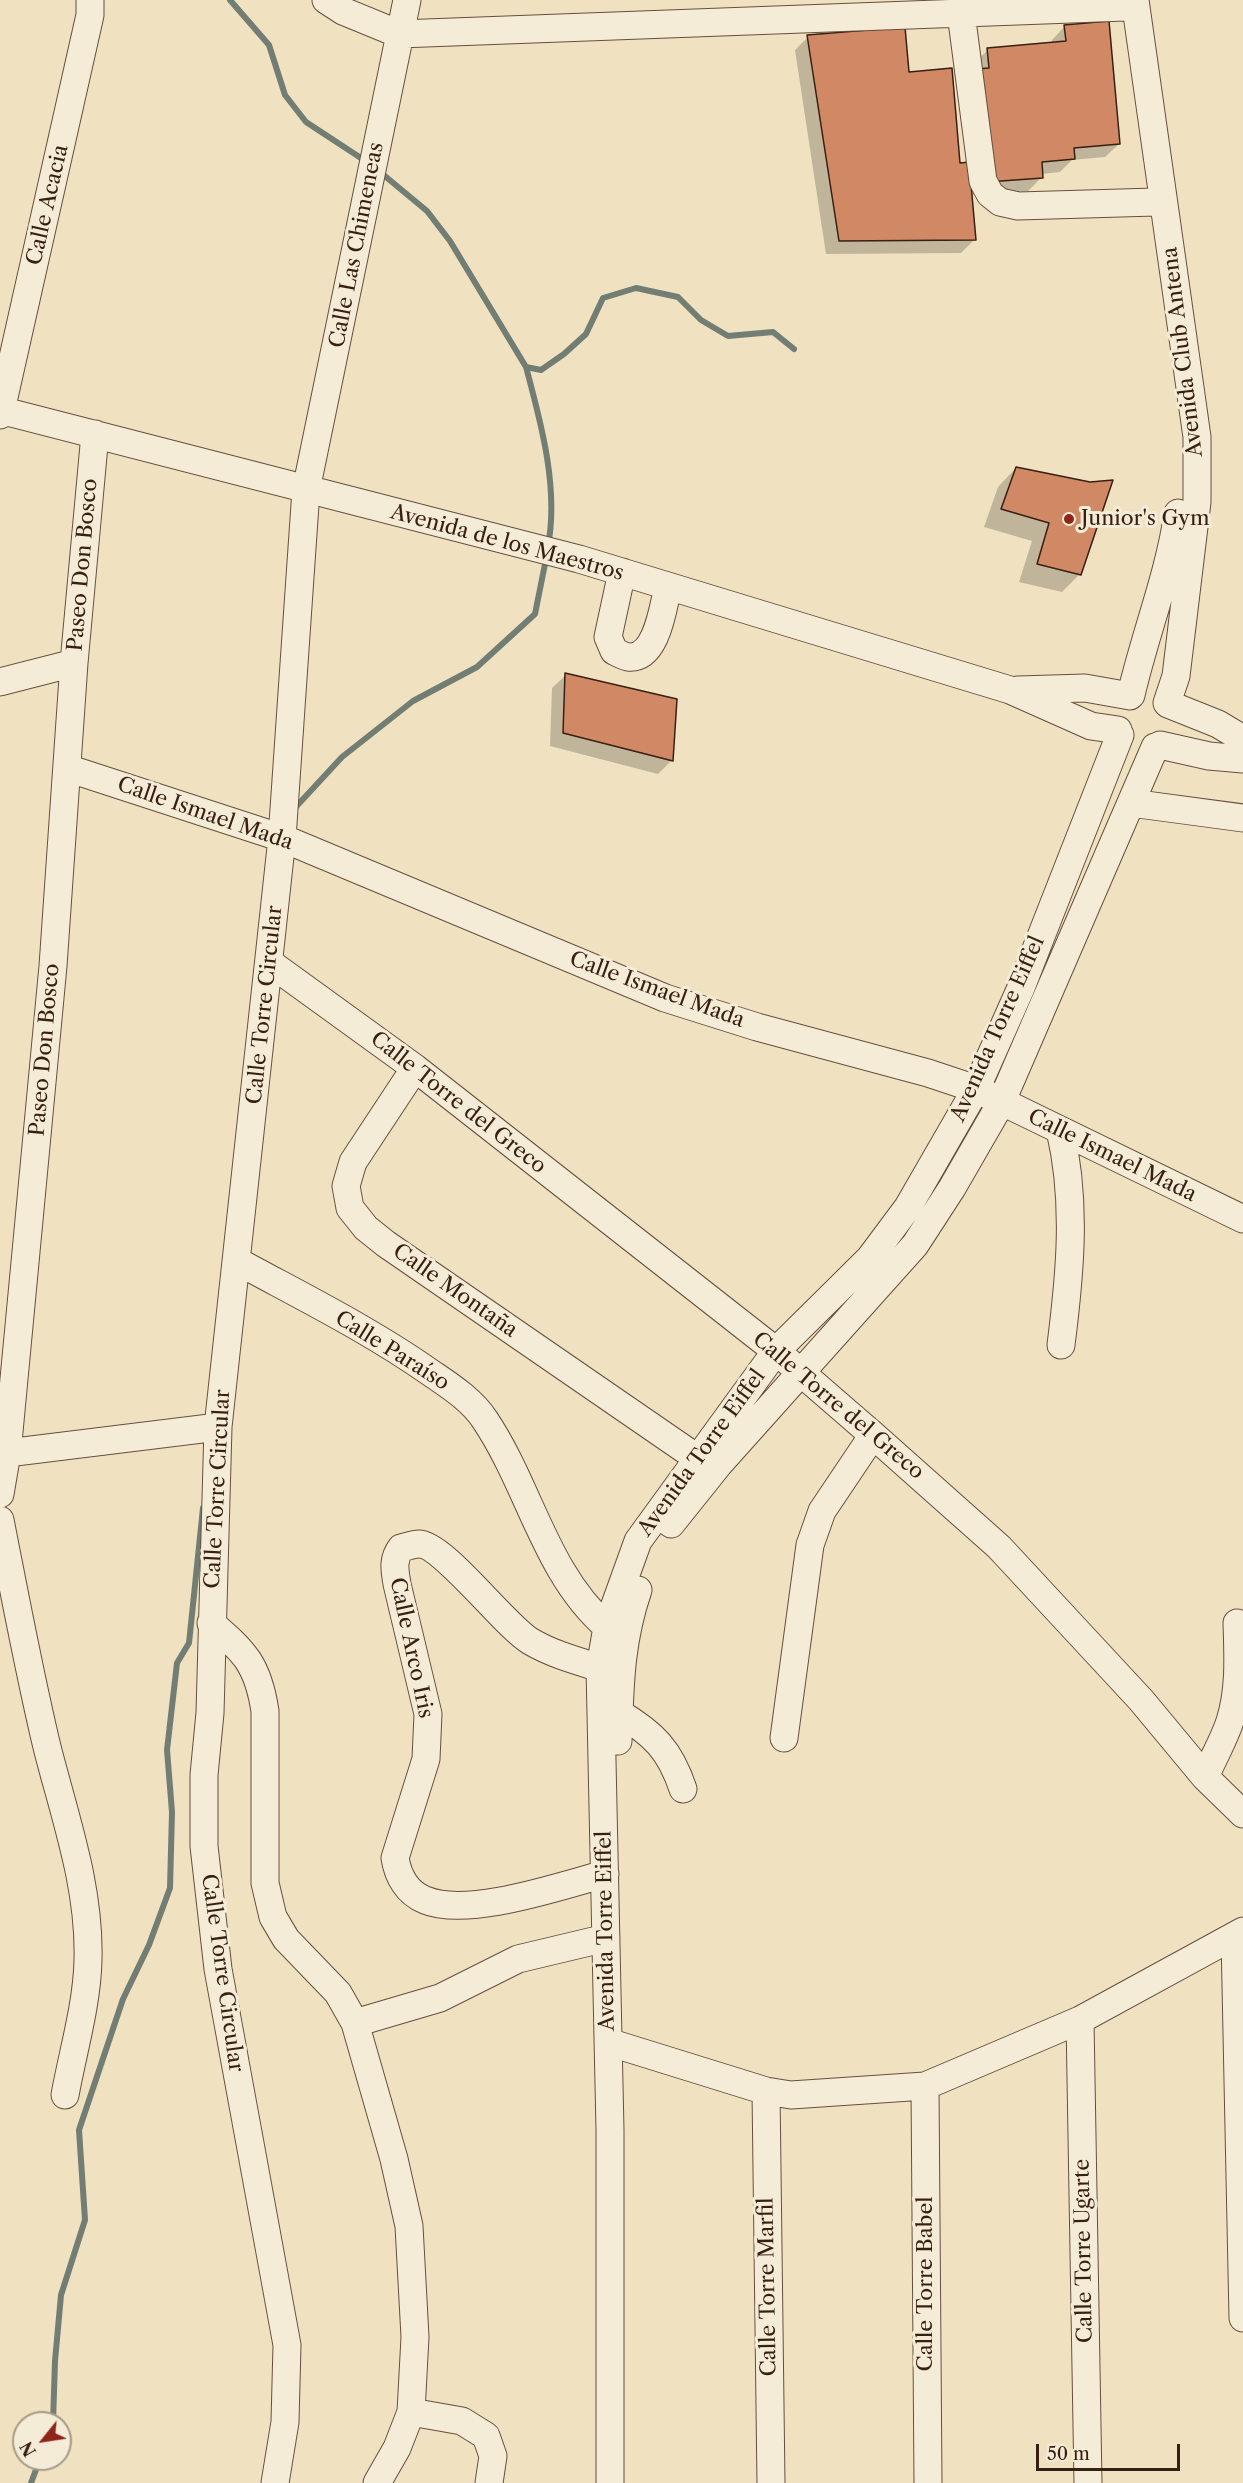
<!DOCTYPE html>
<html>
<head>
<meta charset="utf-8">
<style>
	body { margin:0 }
	#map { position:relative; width:1243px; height:2483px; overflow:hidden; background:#f0e1c1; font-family:"Libre Caslon Text",serif }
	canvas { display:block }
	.north { position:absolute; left:12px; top:2411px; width:60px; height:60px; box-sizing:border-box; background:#f5ecd7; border:2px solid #a99a88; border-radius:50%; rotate:240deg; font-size:16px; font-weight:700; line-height:24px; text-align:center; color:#371f12 }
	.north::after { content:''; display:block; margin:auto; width:21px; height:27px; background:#8f2418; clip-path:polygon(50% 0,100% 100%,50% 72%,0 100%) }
	.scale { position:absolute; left:1036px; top:2444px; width:144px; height:27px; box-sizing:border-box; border:3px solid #371f12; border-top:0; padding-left:8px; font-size:18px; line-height:21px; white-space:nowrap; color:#371f12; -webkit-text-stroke:4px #f5ecd7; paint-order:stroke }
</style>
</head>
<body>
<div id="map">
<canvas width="1243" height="2483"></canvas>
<div class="north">N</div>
<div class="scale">50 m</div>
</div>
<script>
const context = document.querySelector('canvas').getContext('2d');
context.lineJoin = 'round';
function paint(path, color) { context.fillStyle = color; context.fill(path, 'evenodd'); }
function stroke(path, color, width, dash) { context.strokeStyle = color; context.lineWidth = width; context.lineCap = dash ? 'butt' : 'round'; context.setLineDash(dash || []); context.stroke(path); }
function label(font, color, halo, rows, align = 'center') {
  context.font = font + ' "Libre Caslon Text",serif'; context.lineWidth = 6; context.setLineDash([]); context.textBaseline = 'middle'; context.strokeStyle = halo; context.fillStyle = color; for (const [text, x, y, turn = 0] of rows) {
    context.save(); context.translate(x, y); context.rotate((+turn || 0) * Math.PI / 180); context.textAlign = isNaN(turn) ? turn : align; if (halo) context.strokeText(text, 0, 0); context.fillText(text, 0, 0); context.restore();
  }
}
const shadow = new Path2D(`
	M 1065,26 L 1119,144 L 1105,157 L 1072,160 L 1060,172 L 1042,174 L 1042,177 L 1028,191 L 973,195 L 964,84 L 974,63 L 988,50 L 1052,44 L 1052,40 Z
	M 808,37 L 907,73 L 958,164 L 974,240 L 961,253 L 826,254 L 795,50 Z
	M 1016,468 L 1080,574 L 1062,592 L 1019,582 L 1032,541 L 984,527 L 998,487 Z
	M 566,675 L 675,700 L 671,761 L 658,774 L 550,746 L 552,688 Z`);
const stream = new Path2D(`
	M 230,0 L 269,45 L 285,95 L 306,122 L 367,162
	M 380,172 L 427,211 L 450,241 L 526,367 L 541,370 L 564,354 L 586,334 L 603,298 L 636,288 L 678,297 L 701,320 L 728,336 L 773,332 L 794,349
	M 526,367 C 541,423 559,488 548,546
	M 293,810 L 342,757 L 413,701 L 477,667 L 535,614 L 546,559
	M 53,2423 L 55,2361 L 61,2295 L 85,2220 L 79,2130 L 123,1999 L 149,1945 L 170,1888 L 172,1812 L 167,1750 L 177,1663 L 189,1643 L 203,1508
	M 31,2483 L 40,2459`);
const building = new Path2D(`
	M 1109,21 L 1120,144 L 1074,148 L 1075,159 L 1042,162 L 1043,178 L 987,182 L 976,69 L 989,68 L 987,48 L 1066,41 L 1064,25 Z
	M 905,27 L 909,72 L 952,68 L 960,163 L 969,162 L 976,240 L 839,241 L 807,35 Z
	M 1016,467 L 1090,482 L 1113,480 L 1081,575 L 1037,564 L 1049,523 L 1001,509 Z
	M 565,673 L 677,699 L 673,761 L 563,733 Z`);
const minor = new Path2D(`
	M 326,0 L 343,11 L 399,34 L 1125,7
	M 1135,0 L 1197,437 L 1197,502 L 1176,676 L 1167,703
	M 961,13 L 983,181 L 990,194 L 1000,202 L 1018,206 L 1155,202
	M 0,410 L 579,559 L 1010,690 L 1091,726 L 1118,730
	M 0,415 L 90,15 L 90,0
	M 95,434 L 74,663 L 53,966 L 7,1453 L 218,1427
	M 622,572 L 608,637 L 614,651 C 618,653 623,656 628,657 C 657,660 663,607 668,587
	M 0,682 L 74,663
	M 1018,690 L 1085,688 L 1130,696
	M 1131,695 C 1145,634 1169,575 1178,513
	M 1168,704 L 1218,724 L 1243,739
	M 1160,745 L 1209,756 L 1243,759
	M 67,768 L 282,838 L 665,998 L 757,1027 L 928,1073 L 976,1089 L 1243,1219
	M 1131,803 L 1243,818
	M 270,963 L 415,1068 L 776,1351 L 873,1435 L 999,1547 L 1141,1700 L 1205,1777 L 1243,1814
	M 415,1068 L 353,1162 L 346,1186 L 350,1208 L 366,1228 L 386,1244 L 697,1458
	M 1060,1130 C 1077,1202 1070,1274 1061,1345
	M 237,1261 C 303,1297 370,1330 431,1373 C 450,1386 472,1400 485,1420 C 530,1487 545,1573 607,1627
	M 0,1494 L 7,1453
	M 0,1520 C 15,1596 29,1672 47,1747 C 65,1818 90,1886 88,1960 C 87,2005 73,2051 65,2095
	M 671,1524 L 719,1464 L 915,1245 L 952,1188 L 1001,1103 L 1155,747
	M 211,1623 C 245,1652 258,1665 265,1711 L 265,1883 L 273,1917 L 286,1939 L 338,1993 L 355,2023 L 394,2159 L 409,2226 L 415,2337 L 411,2412 L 397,2448 L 377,2483
	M 600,1668 C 577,1661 552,1654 530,1641 C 504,1625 443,1544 419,1544 C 413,1544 406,1547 401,1548 C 392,1560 395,1571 397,1584 L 428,1714 L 426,1759 L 395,1858 C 398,1876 407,1893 425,1900 C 468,1918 560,1886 605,1874
	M 619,1713 C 654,1734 670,1750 683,1789
	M 784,1738 L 810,1545 L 822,1511 L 873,1435
	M 618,1741 C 620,1686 620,1643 638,1590
	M 1205,1777 C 1213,1758 1224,1740 1230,1721 C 1240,1689 1238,1656 1237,1623
	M 1235,1938 L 1243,2318
	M 1080,2020 L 1088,2483
	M 355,2023 L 440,1998 L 518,1959 L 606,1938
	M 608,2042 L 766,2091 L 791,2095 L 925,2086 L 1080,2020 L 1243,1931
	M 925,2086 L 928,2483
	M 766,2091 L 771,2483
	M 411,2412 L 462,2421 L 486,2436 L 493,2456 L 489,2483
	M 275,2483 L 285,2422 L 287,2345 L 218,1969 L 204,1846 L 204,1775 L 210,1713 L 218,1427 L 282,838 L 306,490 L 407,0
	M 610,2483 L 610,2130 L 600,1668 L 607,1627 L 638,1541 L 776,1351 L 870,1258 L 908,1207 L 976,1089 L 1020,990 L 1120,735`);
const markers = [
	[1069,519,6,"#8f2418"]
];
const streetNames = [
	["Calle Acacia",48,205,-77],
	["Calle Las Chimeneas",357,245,-79],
	["Avenida Club Antena",1183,352,-97],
	["Avenida de los Maestros",507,543,15],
	["Paseo Don Bosco",83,565,-85],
	["Calle Ismael Mada",205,814,19],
	["Calle Ismael Mada",657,990,20],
	["Calle Torre Circular",265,1005,-84],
	["Avenida Torre Eiffel",998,1029,-66],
	["Paseo Don Bosco",45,1050,-85],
	["Calle Torre del Greco",458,1103,38],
	["Calle Ismael Mada",1112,1156,26],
	["Calle Montaña",455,1291,35],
	["Calle Paraíso",392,1351,32],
	["Calle Torre del Greco",838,1406,40],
	["Avenida Torre Eiffel",702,1453,-54],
	["Calle Torre Circular",218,1489,-87],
	["Calle Arco Iris",411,1648,78],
	["Avenida Torre Eiffel",606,1931,-91],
	["Calle Torre Circular",222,1973,82],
	["Calle Torre Ugarte",1084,2251,-91],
	["Calle Torre Babel",926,2284,-90],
	["Calle Torre Marfil",768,2287,-91]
];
const poiNames = [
	["Junior's Gym",1081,519]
];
paint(shadow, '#0003');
stroke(stream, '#727e73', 6);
paint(building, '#d08865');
stroke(building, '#371f12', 1.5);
stroke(minor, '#65503e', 29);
stroke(minor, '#f5ecd7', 27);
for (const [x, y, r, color] of markers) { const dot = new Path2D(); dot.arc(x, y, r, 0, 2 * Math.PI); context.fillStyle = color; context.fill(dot); stroke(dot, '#f5ecd7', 2); }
label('21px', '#371f12', '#f5ecd7', streetNames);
label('21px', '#371f12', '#f5ecd7', poiNames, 'left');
</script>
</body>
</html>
